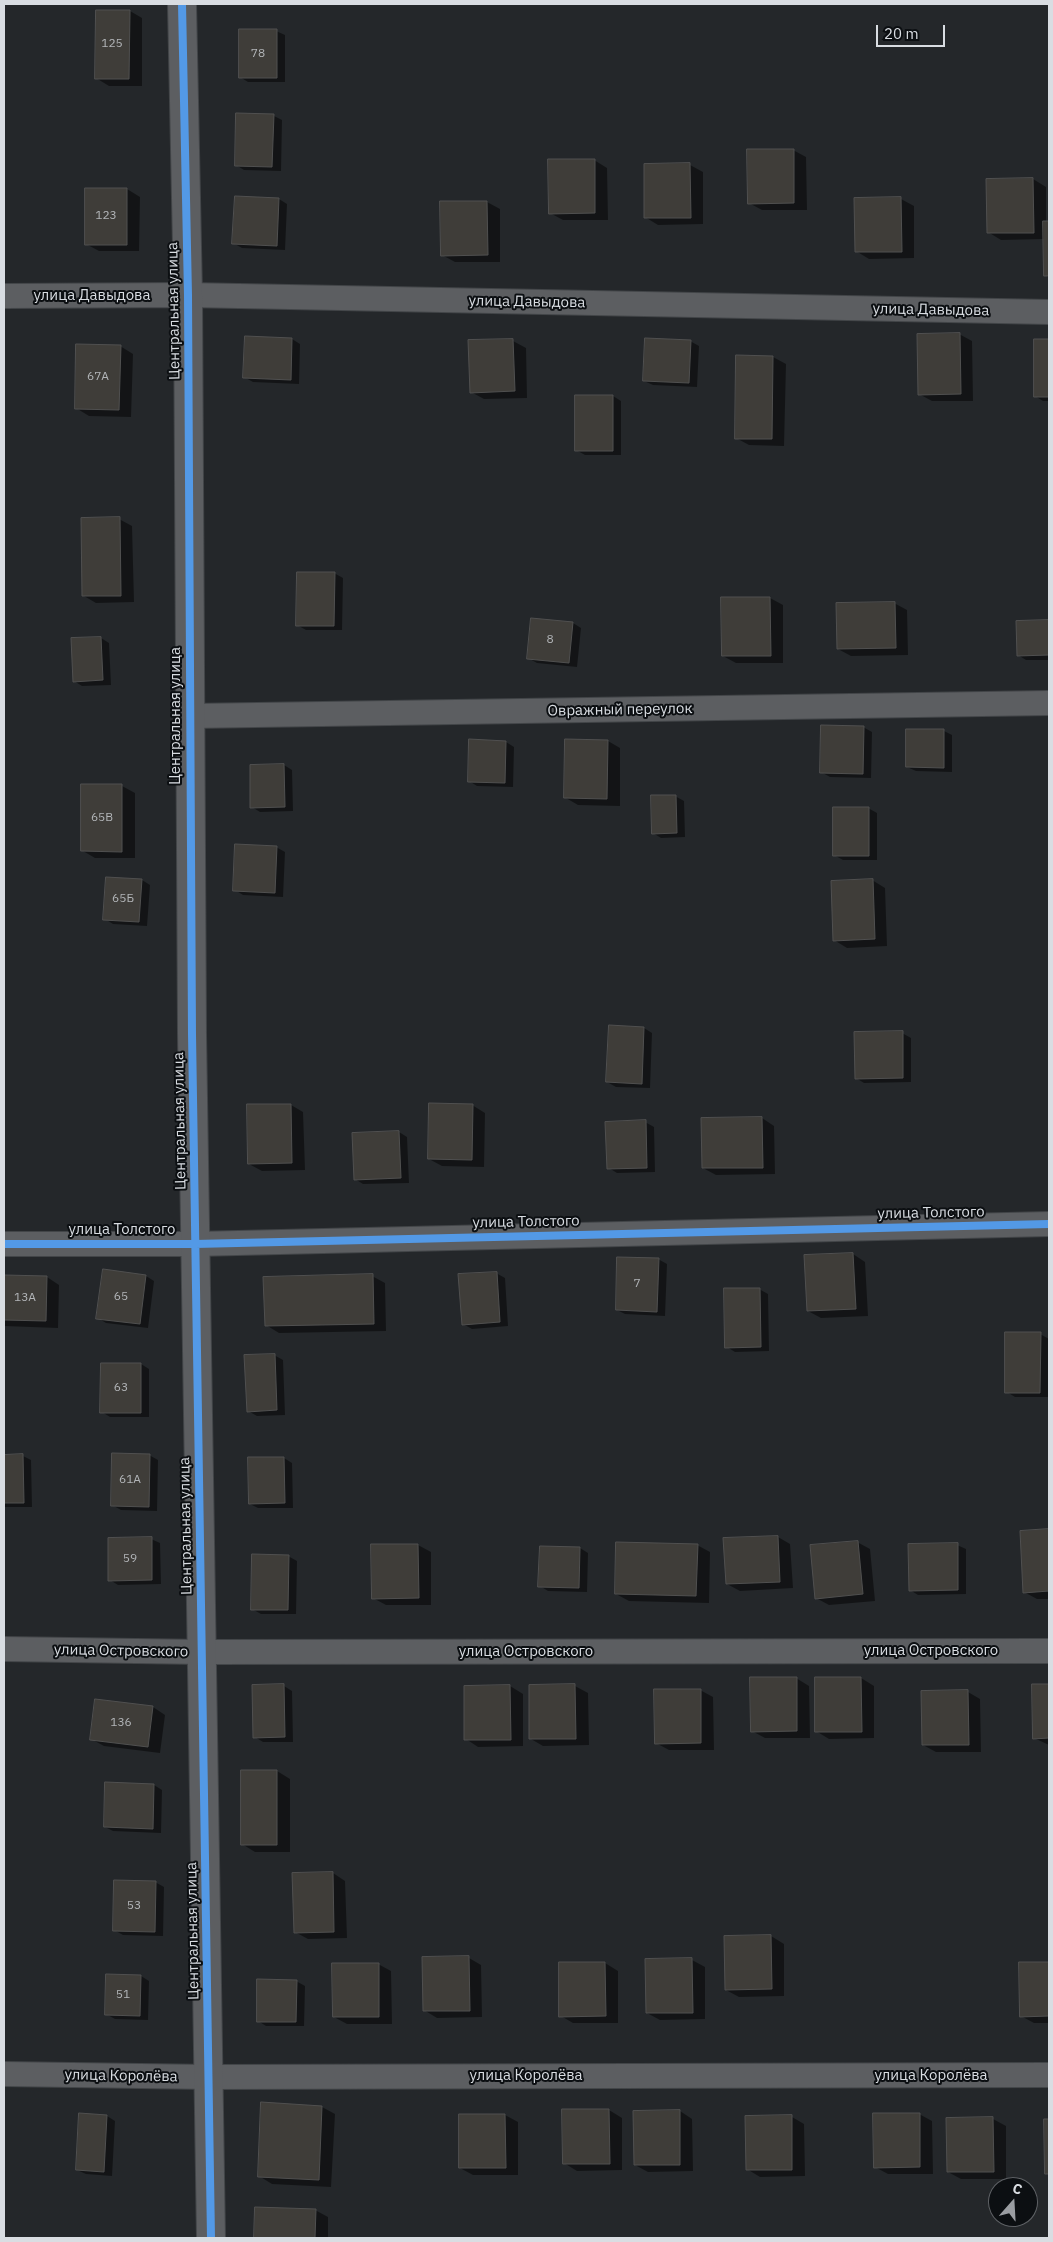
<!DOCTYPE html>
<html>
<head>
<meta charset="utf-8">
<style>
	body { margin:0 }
	#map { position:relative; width:1053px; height:2242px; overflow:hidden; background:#24272a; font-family:"IBM Plex Sans",sans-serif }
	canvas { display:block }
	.frame { position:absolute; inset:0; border:5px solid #d9dde2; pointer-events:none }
	.north { position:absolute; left:988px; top:2177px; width:50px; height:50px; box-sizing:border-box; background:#0c0f12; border:1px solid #5e6165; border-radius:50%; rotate:19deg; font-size:14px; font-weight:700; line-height:20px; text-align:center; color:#d9dde2 }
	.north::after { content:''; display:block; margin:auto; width:18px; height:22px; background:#9a9da2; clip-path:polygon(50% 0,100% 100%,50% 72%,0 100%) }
	.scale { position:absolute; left:876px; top:25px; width:69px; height:22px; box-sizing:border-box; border:2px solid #d9dde2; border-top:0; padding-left:6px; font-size:15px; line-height:18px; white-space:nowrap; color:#d9dde2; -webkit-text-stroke:4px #0c0f12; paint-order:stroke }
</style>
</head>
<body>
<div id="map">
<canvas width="1053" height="2242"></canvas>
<div class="frame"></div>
<div class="north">С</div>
<div class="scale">20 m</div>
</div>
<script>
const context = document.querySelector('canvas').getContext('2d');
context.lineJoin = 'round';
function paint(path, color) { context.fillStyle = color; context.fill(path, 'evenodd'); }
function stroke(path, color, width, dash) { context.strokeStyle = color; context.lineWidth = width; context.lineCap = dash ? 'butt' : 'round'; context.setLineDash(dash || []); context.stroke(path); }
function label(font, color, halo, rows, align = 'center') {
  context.font = font + ' "IBM Plex Sans",sans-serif'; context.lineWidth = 4; context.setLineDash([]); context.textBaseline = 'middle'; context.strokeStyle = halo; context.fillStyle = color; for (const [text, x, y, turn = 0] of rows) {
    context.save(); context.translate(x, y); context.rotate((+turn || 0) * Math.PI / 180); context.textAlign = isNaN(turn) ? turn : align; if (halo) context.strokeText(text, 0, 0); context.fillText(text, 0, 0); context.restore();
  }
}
const shadow = new Path2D(`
	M 130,11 L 142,18 L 142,86 L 109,86 L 96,78 Z
	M 276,31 L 285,35 L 285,82 L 248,82 L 240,77 Z
	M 274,116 L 282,120 L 281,171 L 244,170 L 236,165 Z
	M 793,150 L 806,157 L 807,210 L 762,210 L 749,203 Z
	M 594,160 L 607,168 L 608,220 L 563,220 L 550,213 Z
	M 690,165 L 703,172 L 703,224 L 658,225 L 645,217 Z
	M 1033,179 L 1046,187 L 1046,222 L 1049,222 L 1049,278 L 1045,275 L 1044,239 L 1001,240 L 988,232 Z
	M 127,189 L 140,197 L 139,251 L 99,251 L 86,244 Z
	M 279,199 L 287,204 L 285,250 L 242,248 L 233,243 Z
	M 901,199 L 914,206 L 914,258 L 869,259 L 856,251 Z
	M 487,202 L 500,209 L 500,262 L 455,262 L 442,255 Z
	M 959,334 L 972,341 L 973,401 L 932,401 L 919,394 Z
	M 246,337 L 292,339 L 300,344 L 299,384 L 253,382 L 244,377 Z
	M 1035,340 L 1049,341 L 1049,401 L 1043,401 L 1035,396 Z
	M 513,341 L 526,348 L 527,398 L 484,399 L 471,392 Z
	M 690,341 L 699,346 L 697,387 L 653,385 L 644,381 Z
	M 120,346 L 133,354 L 131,417 L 89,416 L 76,408 Z
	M 773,357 L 786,364 L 784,446 L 749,445 L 736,438 Z
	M 613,396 L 621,401 L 621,455 L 585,455 L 576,450 Z
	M 119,519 L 132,526 L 134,602 L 96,603 L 84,596 Z
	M 334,573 L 343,578 L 342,630 L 306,630 L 297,625 Z
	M 723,598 L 770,598 L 783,605 L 783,663 L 736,663 L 723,656 Z
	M 894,603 L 907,610 L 908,655 L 851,656 L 838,649 Z
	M 1049,621 L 1049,660 L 1026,660 L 1018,655 L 1017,622 Z
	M 573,623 L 581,628 L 577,667 L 537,663 L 528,658 Z
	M 101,638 L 109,643 L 111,685 L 82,686 L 74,681 Z
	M 863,727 L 872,732 L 871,778 L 830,777 L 821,772 Z
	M 944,731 L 952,735 L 952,772 L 916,771 L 907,767 Z
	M 608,741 L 620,748 L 620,806 L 578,805 L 566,798 Z
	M 506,742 L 514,747 L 513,787 L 477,786 L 469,781 Z
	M 284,765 L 292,770 L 293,811 L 260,812 L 252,807 Z
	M 122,786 L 135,793 L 135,858 L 95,858 L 83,851 Z
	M 675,796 L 684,801 L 685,837 L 661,838 L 653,833 Z
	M 868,808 L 877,813 L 877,860 L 843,860 L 834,855 Z
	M 276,847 L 285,852 L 283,897 L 243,895 L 235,890 Z
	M 142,880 L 150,885 L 147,926 L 113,924 L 105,919 Z
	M 872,880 L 885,888 L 887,946 L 847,948 L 834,940 Z
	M 610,1027 L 644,1028 L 652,1033 L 650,1088 L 616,1087 L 607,1082 Z
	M 902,1033 L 911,1038 L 911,1082 L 864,1083 L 856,1078 Z
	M 291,1105 L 303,1112 L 305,1170 L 262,1171 L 249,1164 Z
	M 472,1105 L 485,1113 L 484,1167 L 442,1166 L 429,1159 Z
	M 762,1118 L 774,1126 L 775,1174 L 716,1175 L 703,1168 Z
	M 645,1122 L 654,1127 L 655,1172 L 617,1173 L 609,1168 Z
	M 399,1132 L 407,1137 L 409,1183 L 363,1184 L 355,1179 Z
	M 853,1254 L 865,1262 L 868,1316 L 821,1318 L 808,1311 Z
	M 658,1259 L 667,1264 L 665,1316 L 625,1314 L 617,1310 Z
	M 104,1271 L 146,1276 L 154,1281 L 148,1328 L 106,1323 L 98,1318 Z
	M 496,1273 L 505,1278 L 508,1326 L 472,1329 L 463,1324 Z
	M 4,1276 L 47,1277 L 59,1285 L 58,1328 L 4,1326 Z
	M 372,1276 L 385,1283 L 386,1331 L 279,1333 L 266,1325 Z
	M 759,1289 L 768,1294 L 769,1351 L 735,1352 L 727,1347 Z
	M 1040,1334 L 1049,1339 L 1048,1397 L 1015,1397 L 1007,1392 Z
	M 274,1355 L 283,1360 L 285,1415 L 257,1416 L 248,1411 Z
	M 141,1364 L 149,1369 L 149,1417 L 110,1417 L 102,1412 Z
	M 149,1455 L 158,1460 L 157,1511 L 121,1510 L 112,1505 Z
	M 4,1456 L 23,1456 L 31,1460 L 32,1507 L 4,1507 Z
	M 284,1458 L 292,1463 L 293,1508 L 258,1508 L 250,1504 Z
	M 1049,1531 L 1049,1599 L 1037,1599 L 1024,1592 L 1021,1532 Z
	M 778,1537 L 790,1544 L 793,1588 L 740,1591 L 727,1584 Z
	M 151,1539 L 160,1543 L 161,1584 L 118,1585 L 110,1580 Z
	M 857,1542 L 870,1549 L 875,1601 L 829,1605 L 816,1598 Z
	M 418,1545 L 431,1552 L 431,1605 L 386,1605 L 373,1598 Z
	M 697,1545 L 710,1552 L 709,1603 L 629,1601 L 616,1594 Z
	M 957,1545 L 966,1549 L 966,1594 L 918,1595 L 910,1590 Z
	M 580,1548 L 588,1553 L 587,1592 L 548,1591 L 540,1586 Z
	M 288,1556 L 297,1561 L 296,1614 L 261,1614 L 252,1609 Z
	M 796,1678 L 809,1686 L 810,1738 L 765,1738 L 752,1731 Z
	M 861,1678 L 874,1686 L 874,1738 L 829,1739 L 816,1731 Z
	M 1034,1685 L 1049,1685 L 1049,1745 L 1034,1738 Z
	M 284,1686 L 292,1691 L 293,1742 L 263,1742 L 255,1737 Z
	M 510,1686 L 523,1694 L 523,1746 L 478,1747 L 466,1739 L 465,1687 Z
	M 530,1686 L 575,1686 L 588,1693 L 589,1745 L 543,1746 L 531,1739 Z
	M 700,1690 L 713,1697 L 714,1750 L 669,1750 L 656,1743 Z
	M 968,1692 L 980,1699 L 981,1752 L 936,1752 L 923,1745 Z
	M 153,1707 L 165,1715 L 160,1753 L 104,1746 L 91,1739 Z
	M 277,1771 L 290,1779 L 290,1852 L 255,1852 L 242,1844 Z
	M 154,1785 L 162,1790 L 161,1833 L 113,1831 L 105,1827 Z
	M 333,1873 L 345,1881 L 347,1938 L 308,1939 L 295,1932 Z
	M 155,1882 L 164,1887 L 163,1936 L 123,1935 L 114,1930 Z
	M 771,1936 L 784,1944 L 784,1996 L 739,1997 L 726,1990 Z
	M 469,1958 L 481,1965 L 482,2017 L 437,2018 L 424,2010 Z
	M 692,1960 L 705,1967 L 705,2019 L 660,2020 L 647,2013 Z
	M 605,1963 L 618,1971 L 618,2023 L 573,2023 L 561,2016 L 560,1964 Z
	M 1021,1963 L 1049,1963 L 1049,2023 L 1034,2023 L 1021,2016 Z
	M 378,1964 L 391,1971 L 392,2024 L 347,2024 L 334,2017 Z
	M 141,1976 L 149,1981 L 148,2020 L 115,2019 L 106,2014 Z
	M 296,1981 L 305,1986 L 304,2026 L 266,2026 L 258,2021 Z
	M 322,2107 L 335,2114 L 331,2187 L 272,2184 L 259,2176 Z
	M 609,2110 L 622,2118 L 622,2170 L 577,2171 L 564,2163 Z
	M 680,2111 L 692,2119 L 693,2171 L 648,2172 L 635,2165 Z
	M 80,2114 L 107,2116 L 115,2121 L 112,2176 L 86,2174 L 77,2170 Z
	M 919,2114 L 932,2121 L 933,2174 L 888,2174 L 875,2167 Z
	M 505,2115 L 518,2122 L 518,2175 L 473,2175 L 460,2168 Z
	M 792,2117 L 804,2124 L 805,2176 L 760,2177 L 747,2169 Z
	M 993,2119 L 1006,2126 L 1006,2179 L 961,2179 L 948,2172 Z
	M 1045,2121 L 1049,2121 L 1049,2175 L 1046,2173 Z
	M 256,2209 L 315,2210 L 328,2217 L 328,2238 L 256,2238 Z`);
const building = new Path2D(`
	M 96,10 L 130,10 L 129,79 L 95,79 Z
	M 239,29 L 277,29 L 277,78 L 239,78 Z
	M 236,113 L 274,114 L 272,167 L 235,166 Z
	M 747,149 L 794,149 L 794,203 L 748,204 Z
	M 548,159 L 595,159 L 595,213 L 549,214 Z
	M 690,163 L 691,218 L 644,218 L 644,164 Z
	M 1033,178 L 1034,233 L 987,233 L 986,179 Z
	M 85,188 L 127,188 L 127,245 L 85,245 Z
	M 235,196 L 279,198 L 277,246 L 232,244 Z
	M 901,197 L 902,252 L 855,252 L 854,198 Z
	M 440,201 L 487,201 L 488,255 L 441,256 Z
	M 1043,221 L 1049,221 L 1049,276 L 1044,276 Z
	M 960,333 L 961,394 L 918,395 L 917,334 Z
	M 245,336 L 292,338 L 291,380 L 243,378 Z
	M 645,338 L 691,340 L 689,383 L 643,381 Z
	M 513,339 L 515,391 L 470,393 L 468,340 Z
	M 1034,339 L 1049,339 L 1049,397 L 1034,397 Z
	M 76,344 L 121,345 L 119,410 L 75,409 Z
	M 736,355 L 773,356 L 772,439 L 735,439 Z
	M 575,395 L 613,395 L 613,451 L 575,451 Z
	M 120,517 L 121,596 L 82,596 L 81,518 Z
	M 297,572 L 335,572 L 334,626 L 296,626 Z
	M 721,597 L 770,597 L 771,656 L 722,656 Z
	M 895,602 L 896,648 L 837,649 L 836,603 Z
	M 531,618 L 573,622 L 569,663 L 527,659 Z
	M 1049,620 L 1049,655 L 1017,656 L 1016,621 Z
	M 101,637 L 103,680 L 73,682 L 71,638 Z
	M 821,725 L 864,726 L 863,774 L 820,773 Z
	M 906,729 L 944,729 L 944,768 L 906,767 Z
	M 469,739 L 506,741 L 505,783 L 468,782 Z
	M 565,739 L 608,740 L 607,799 L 564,798 Z
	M 284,764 L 285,807 L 250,808 L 250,765 Z
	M 81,784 L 122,784 L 122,852 L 81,851 Z
	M 651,795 L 676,795 L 677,833 L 652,834 Z
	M 833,807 L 869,807 L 869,856 L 833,856 Z
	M 235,844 L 277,846 L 275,893 L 233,891 Z
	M 106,877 L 142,879 L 139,922 L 103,920 Z
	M 873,879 L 875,939 L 833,941 L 831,881 Z
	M 609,1025 L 644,1027 L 642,1084 L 606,1082 Z
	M 903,1031 L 903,1078 L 855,1079 L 854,1032 Z
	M 429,1103 L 473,1104 L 472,1160 L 428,1159 Z
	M 247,1104 L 291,1104 L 292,1163 L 248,1164 Z
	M 762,1117 L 763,1168 L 702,1168 L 701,1118 Z
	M 646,1120 L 647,1168 L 607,1169 L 605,1122 Z
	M 399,1131 L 401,1178 L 354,1180 L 352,1133 Z
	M 853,1253 L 856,1309 L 807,1311 L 804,1255 Z
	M 617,1257 L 659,1258 L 657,1312 L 616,1310 Z
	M 103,1269 L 146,1275 L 140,1324 L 96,1319 Z
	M 497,1272 L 500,1322 L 462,1325 L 458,1274 Z
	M 373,1274 L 374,1324 L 265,1326 L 263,1277 Z
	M 4,1275 L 47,1276 L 46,1321 L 4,1320 Z
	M 724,1288 L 760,1288 L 761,1347 L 725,1348 Z
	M 1005,1332 L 1041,1332 L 1040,1393 L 1005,1393 Z
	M 275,1354 L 277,1410 L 247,1412 L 244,1355 Z
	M 101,1363 L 141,1363 L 141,1413 L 100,1413 Z
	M 112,1453 L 150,1454 L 149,1507 L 111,1506 Z
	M 23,1454 L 24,1503 L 4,1503 L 4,1455 Z
	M 248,1457 L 284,1457 L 285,1503 L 249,1504 Z
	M 1049,1529 L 1049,1591 L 1023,1593 L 1020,1531 Z
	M 778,1536 L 780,1582 L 726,1584 L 723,1538 Z
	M 152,1537 L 152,1580 L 108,1581 L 108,1538 Z
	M 858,1541 L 863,1594 L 815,1599 L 810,1545 Z
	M 616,1542 L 698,1544 L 696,1596 L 615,1594 Z
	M 958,1543 L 958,1590 L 909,1591 L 908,1544 Z
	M 371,1544 L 418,1544 L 419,1598 L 372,1599 Z
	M 540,1546 L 580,1547 L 579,1588 L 538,1587 Z
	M 252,1554 L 289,1555 L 288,1610 L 251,1610 Z
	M 750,1677 L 797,1677 L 797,1731 L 751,1732 Z
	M 815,1677 L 861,1677 L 862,1732 L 815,1732 Z
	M 284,1684 L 285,1737 L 253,1738 L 252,1685 Z
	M 575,1684 L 576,1739 L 529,1739 L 529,1685 Z
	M 1032,1684 L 1049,1684 L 1049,1738 L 1033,1739 Z
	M 510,1685 L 511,1740 L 464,1740 L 464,1686 Z
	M 654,1689 L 701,1689 L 701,1743 L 655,1744 Z
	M 968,1690 L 969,1745 L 922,1745 L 921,1691 Z
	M 95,1699 L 153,1706 L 148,1747 L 90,1740 Z
	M 241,1770 L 277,1770 L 277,1845 L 241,1845 Z
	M 105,1782 L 154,1784 L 153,1829 L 104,1827 Z
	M 333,1872 L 334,1932 L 294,1933 L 292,1873 Z
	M 114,1880 L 156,1881 L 155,1932 L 113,1931 Z
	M 771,1935 L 772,1989 L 725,1990 L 724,1936 Z
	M 469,1956 L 470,2011 L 423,2011 L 422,1957 Z
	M 692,1958 L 693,2013 L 646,2013 L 645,1959 Z
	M 559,1962 L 605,1962 L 606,2016 L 559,2017 Z
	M 1019,1962 L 1049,1962 L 1049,2016 L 1020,2017 Z
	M 332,1963 L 379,1963 L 379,2017 L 333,2017 Z
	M 106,1974 L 141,1975 L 140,2016 L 105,2015 Z
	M 257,1979 L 297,1980 L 296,2022 L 257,2022 Z
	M 261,2102 L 322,2106 L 319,2180 L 258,2177 Z
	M 562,2109 L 609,2109 L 610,2164 L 563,2164 Z
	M 680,2110 L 680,2165 L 634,2165 L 633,2111 Z
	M 79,2113 L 107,2115 L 104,2172 L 76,2170 Z
	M 873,2113 L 920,2113 L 920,2167 L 874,2168 Z
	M 459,2114 L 505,2114 L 506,2168 L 459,2168 Z
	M 792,2115 L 792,2170 L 746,2170 L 745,2116 Z
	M 993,2117 L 994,2172 L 947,2172 L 946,2118 Z
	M 1044,2119 L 1049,2119 L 1049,2174 L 1045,2174 Z
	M 255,2207 L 316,2209 L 315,2238 L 254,2238 Z`);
const street = new Path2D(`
	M 4,296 L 188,295 L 1049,312
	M 190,716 L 1049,703
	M 4,1244 L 195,1244 L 1049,1224
	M 4,1649 L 202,1652 L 1049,1651
	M 4,2074 L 209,2077 L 1049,2075`);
const secondary = new Path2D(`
	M 182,4 L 188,295 L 192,1034 L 211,2238`);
const cycleway = new Path2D(`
	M 182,4 L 188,295 L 192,1034 L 211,2238
	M 4,1244 L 195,1244 L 1049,1224`);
const numberNames = [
	["125",112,44],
	["78",258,54],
	["123",106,216],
	["67А",98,377],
	["8",550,640],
	["65В",102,818],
	["65Б",123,899],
	["7",637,1284],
	["65",121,1297],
	["13А",25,1298],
	["63",121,1388],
	["61А",130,1480],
	["59",130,1559],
	["136",121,1723],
	["53",134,1906],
	["51",123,1995]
];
const streetNames = [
	["улица Давыдова",92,296],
	["улица Давыдова",527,302,1],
	["улица Давыдова",931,310,1],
	["Центральная улица",174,311,-91],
	["Овражный переулок",620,710,-1],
	["Центральная улица",176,716,-90],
	["Центральная улица",180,1121,-91],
	["улица Толстого",931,1213,-1],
	["улица Толстого",526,1222,-1],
	["улица Толстого",122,1230],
	["Центральная улица",186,1526,-91],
	["улица Островского",121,1651,1],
	["улица Островского",931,1651],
	["улица Островского",526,1652],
	["Центральная улица",193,1931,-91],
	["улица Королёва",121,2076,1],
	["улица Королёва",526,2076],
	["улица Королёва",931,2076]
];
paint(shadow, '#0007');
paint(building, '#3f3d39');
stroke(building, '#505050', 1);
stroke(street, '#424548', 26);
stroke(secondary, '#424548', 30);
stroke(street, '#5c5e61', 24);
stroke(secondary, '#5c5e61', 28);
stroke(cycleway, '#5399e6', 8);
label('12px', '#b2b5b8', null, numberNames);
label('15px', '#d9dde2', '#0c0f12', streetNames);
</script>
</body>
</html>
